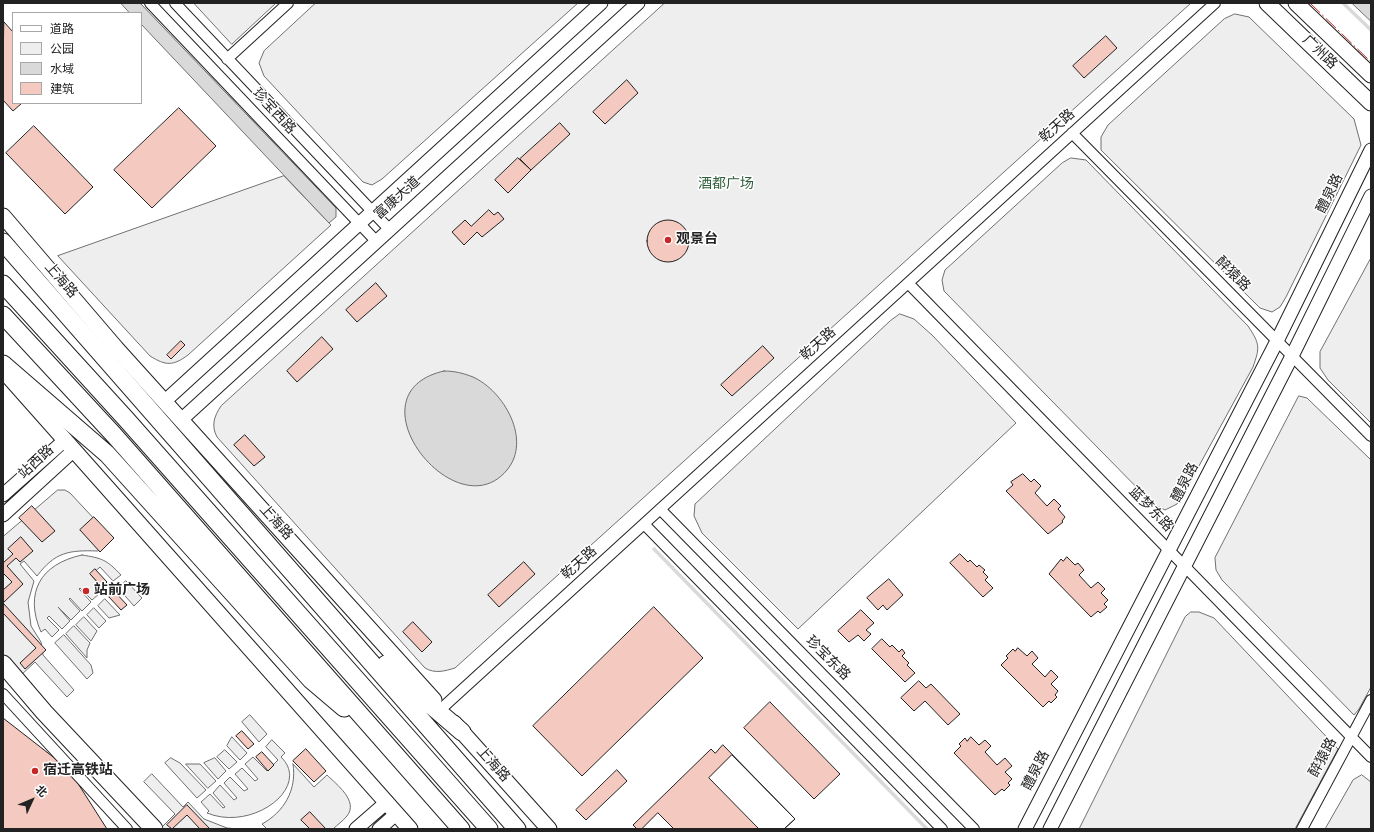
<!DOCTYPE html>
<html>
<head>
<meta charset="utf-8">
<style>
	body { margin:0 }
	#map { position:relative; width:1374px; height:832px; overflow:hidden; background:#fff; font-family:Overpass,"Noto Sans SC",sans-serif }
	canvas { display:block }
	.frame { position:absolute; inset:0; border:4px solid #222; pointer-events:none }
	.legend { position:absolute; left:12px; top:12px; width:130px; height:92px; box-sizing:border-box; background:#fff; border:1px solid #a7a7a7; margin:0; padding:5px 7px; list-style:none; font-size:12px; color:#222 }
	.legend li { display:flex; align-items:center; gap:8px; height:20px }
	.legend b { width:20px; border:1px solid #a7a7a7 }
	.north { position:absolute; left:12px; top:780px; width:40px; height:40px; -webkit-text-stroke:3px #fff; paint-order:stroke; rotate:46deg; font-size:11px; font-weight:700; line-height:16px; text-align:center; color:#222 }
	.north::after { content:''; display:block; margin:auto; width:14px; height:18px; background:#222; clip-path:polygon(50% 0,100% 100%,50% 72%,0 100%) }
</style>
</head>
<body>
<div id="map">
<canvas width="1374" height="832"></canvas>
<div class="frame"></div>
<ul class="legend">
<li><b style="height:5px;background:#fff"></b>道路</li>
<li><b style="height:11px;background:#eee"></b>公园</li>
<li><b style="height:11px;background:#d9d9d9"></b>水域</li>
<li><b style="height:11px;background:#f3c9c0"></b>建筑</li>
</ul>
<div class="north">北</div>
</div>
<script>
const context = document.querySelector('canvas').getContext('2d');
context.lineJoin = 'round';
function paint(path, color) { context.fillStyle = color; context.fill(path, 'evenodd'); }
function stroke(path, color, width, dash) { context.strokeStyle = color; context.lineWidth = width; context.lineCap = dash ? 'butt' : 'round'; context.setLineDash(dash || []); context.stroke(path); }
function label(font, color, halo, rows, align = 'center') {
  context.font = font + ' Overpass,"Noto Sans SC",sans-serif'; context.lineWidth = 3; context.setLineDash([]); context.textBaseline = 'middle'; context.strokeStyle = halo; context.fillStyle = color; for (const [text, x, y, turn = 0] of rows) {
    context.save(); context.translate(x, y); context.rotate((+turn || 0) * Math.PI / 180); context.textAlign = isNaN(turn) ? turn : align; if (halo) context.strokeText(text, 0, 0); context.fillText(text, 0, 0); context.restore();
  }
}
const green = new Path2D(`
	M 194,3 L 276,3 L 232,44 Z
	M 316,3 L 578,3 L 382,179 L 372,185 L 363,182 L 264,76 L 259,63 L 264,51 Z
	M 665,3 L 1191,3 L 455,668 C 445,671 435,674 425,668 L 217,437 C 211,426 214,416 221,406 Z
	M 1235,14 L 1249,17 L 1354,119 L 1361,145 L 1286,297 L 1280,307 L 1272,312 L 1260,308 L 1101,150 L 1101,137 L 1108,125 L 1224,19 Z
	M 1071,158 L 1086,160 L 1248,326 C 1260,344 1260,347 1253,367 L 1182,497 L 1177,504 L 1165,510 L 1153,504 L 944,291 L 942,280 L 945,270 L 1062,163 Z
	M 284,176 L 331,225 L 188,355 C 173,366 166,366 150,356 L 58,256 Z
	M 1371,258 L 1371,423 L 1328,380 L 1320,368 L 1320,352 Z
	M 900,314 L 914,319 L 932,335 L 1016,423 L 798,629 L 702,533 L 694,516 L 695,504 L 890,321 Z
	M 1299,396 L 1307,398 L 1371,460 L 1371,687 L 1359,709 L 1354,715 L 1222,580 L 1216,570 L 1215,558 Z
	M 58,490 L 65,490 L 70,493 L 112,538 L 98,551 C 69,550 55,552 37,576 L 24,561 L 20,564 L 34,581 L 28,602 L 31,626 L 41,642 L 43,655 L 74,690 L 67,697 L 35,662 L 20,676 L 3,658 L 3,537 Z
	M 82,555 C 102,558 107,560 121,575 L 113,581 L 100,567 L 91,575 L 98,583 L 94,586 L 100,593 L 92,600 L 80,588 L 79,589 L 91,602 L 82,611 L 70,598 L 69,599 L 80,611 L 71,620 L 58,607 L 70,621 L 62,629 L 49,616 L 47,618 L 59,630 L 52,637 L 45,629 L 41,632 C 24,593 40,564 82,555 Z
	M 126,581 L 142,598 L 134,606 L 118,588 Z
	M 105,599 L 120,615 L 109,618 L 98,606 Z
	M 94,608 L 106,621 L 99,628 L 87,615 Z
	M 1191,612 L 1199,612 L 1214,618 L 1338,749 L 1295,829 L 1079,829 L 1185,617 Z
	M 84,617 L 97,631 L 91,641 L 76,625 Z
	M 74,626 L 90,643 L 87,650 L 87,658 L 66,634 Z
	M 64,635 L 91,665 L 93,673 L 87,679 L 55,643 Z
	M 250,715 L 267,734 L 259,742 L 242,722 Z
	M 232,737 L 247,753 L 240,760 L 227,746 Z
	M 272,740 L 285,753 L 281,757 C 312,787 253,832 207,813 L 209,811 L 201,802 L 210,794 L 223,808 L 225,807 L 213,793 L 220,785 L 234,800 L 237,798 L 224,783 L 230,777 L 244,791 L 248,789 L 235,774 L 242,768 L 255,781 L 258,779 L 245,764 L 253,757 L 267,771 L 278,760 L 266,747 Z
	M 225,750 L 237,762 L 229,769 L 217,757 Z
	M 171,758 L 180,763 L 206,790 L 197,798 L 165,763 Z
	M 215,758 L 226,771 L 218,779 L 204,763 Z
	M 186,764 L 200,764 L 216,781 L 208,788 Z
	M 293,764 L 314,787 L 327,775 C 336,784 359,801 347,816 C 343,821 337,825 333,829 L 267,829 L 262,824 C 284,812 297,790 293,764 Z
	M 152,774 L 183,807 L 188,802 L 204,819 L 227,828 L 238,829 L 164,829 L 162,827 L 175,814 L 144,782 Z
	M 1362,775 L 1371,782 L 1371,829 L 1325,829 L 1353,780 Z`);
const water = new Path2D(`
	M 121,3 L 140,3 L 336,208 L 336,217 L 329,223 L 141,24 L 141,13 L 130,13 Z
	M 1352,3 L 1371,3 L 1371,21 Z
	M 444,371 C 454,371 463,373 473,377 C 504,391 532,440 507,470 C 456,532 346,393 444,371 Z`);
const stream = new Path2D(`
	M 1343,3 L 1371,30
	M 654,549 L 927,829`);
const building = new Path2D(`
	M 4,22 L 13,32 L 13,103 L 22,103 L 13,111 L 3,100 Z
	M 1106,36 L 1117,48 L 1084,78 L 1073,66 Z
	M 627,80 L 638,93 L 605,124 L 593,112 Z
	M 179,108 L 216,146 L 152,208 L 114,170 Z
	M 560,123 L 570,134 L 531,170 L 520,159 Z
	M 34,126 L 93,187 L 65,214 L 6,153 Z
	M 518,158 L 531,170 L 508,193 L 495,180 Z
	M 489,210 L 494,215 L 498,212 L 504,219 L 482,237 L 477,232 L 464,245 L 452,232 L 465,220 L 471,226 Z
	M647 241a21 21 0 1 1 42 0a21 21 0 1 1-42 0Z
	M 376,283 L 387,296 L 357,322 L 346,310 Z
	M 322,337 L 333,349 L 297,382 L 287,371 Z
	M 181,341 L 185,345 L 171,359 L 167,355 Z
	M 763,346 L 774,358 L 732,396 L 721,385 Z
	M 245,435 L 265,457 L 254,466 L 234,445 Z
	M 1023,474 L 1031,482 L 1034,479 L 1041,486 L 1035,493 L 1047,506 L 1054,499 L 1061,506 L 1058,509 L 1065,517 L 1062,521 L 1063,522 L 1048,534 L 1006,491 L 1013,485 L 1011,482 Z
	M 32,506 L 55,531 L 42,542 L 19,518 Z
	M 94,517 L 114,538 L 100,552 L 80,530 Z
	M 21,537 L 33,551 L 20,562 L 16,558 L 7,566 L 23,584 L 3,603 L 3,590 L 12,582 L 3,573 L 3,563 L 13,554 L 8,549 Z
	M 960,554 L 968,562 L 970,560 L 977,567 L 979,565 L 985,570 L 983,572 L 988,577 L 985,580 L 993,588 L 983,597 L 950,563 Z
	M 1067,557 L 1075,565 L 1078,563 L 1084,570 L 1079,575 L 1091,588 L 1098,582 L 1105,589 L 1101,593 L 1108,600 L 1104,604 L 1107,607 L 1100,613 L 1098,611 L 1091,617 L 1049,574 L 1061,559 L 1063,561 Z
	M 524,562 L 535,574 L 499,607 L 488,595 Z
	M 95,569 L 107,582 L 102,587 L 90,574 Z
	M 889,579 L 903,595 L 887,610 L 883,605 L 878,610 L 867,598 Z
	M 115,592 L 127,605 L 121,610 L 109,597 Z
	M 3,603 L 46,650 L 25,669 L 20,663 L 36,648 L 3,613 Z
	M 654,607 L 703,658 L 582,776 L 533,726 Z
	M 861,610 L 874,623 L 866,630 L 871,634 L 864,641 L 858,635 L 849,642 L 838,631 Z
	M 413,622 L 432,642 L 422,652 L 403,632 Z
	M 882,639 L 890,647 L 892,645 L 899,652 L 902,649 L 905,653 L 902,656 L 909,663 L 907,665 L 915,673 L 905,682 L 872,649 Z
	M 1018,648 L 1027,656 L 1032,651 L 1038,658 L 1032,664 L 1045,677 L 1051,670 L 1058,677 L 1051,684 L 1058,691 L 1055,695 L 1057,697 L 1051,703 L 1049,701 L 1043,707 L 1001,665 L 1008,658 L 1006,656 L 1013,649 L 1015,651 Z
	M 919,681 L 926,688 L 931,684 L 960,714 L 948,725 L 925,701 L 914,711 L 901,698 Z
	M 770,702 L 840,774 L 814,799 L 744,728 Z
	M 3,718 L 57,760 L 77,782 L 107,829 L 3,829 Z
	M 242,731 L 254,744 L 248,749 L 236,736 Z
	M 971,737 L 979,745 L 985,740 L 991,746 L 985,752 L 997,765 L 1005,758 L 1012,766 L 1005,772 L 1012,779 L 1008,783 L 1010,785 L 1004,791 L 1002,789 L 995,795 L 954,753 L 961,746 L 959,744 L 965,738 L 967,741 Z
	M 723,745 L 795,819 L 784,829 L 637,829 L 633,825 L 711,749 L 715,753 Z
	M 306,749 L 326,771 L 314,782 L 293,761 Z
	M 262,752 L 274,765 L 268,771 L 256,757 Z
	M 732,755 L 795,819 L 784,829 L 759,829 L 709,778 Z
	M 617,770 L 627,781 L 586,820 L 576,810 Z
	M 187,805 L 210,829 L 200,829 L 187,815 L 172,829 L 167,825 Z
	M 310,812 L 326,829 L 310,829 L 301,820 Z
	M 658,813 L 674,829 L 642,829 Z`);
const minor = new Path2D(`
	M 150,3 L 376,241
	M 175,3 L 389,229
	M 227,59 L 288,3
	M 1072,133 L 1371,436
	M 908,283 L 1371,757
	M 660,509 L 974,829
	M 644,524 L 942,829
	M 3,694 L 127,829
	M 441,709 L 1215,3
	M 1302,829 L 1371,700`);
const tertiary = new Path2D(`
	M 165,401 L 601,3
	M 181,420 L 638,3
	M 3,495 L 65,440
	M 3,515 L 74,450
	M 356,829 L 387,802
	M 379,829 L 396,814
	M 1025,829 L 1277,341 L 1371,150
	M 1050,829 L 1292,356 L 1371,196`);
const secondary = new Path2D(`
	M 1267,3 L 1371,103
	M 1296,3 L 1371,75
	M 3,216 L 116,348 L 434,700
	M 9,377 L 410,829
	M 454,723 L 549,829`);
const trunk = new Path2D(`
	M 3,242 L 517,829
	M 3,284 L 126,419 L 489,829
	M 3,315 L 114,435 L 461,829
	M 3,364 L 107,454 L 311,680 L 344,708
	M 3,664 L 44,712 L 154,829
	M 386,664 L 398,677 L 462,732`);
const power = new Path2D(`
	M 1310,3 L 1371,62`);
const markers = [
	[668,240,4,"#c62828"],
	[86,591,4,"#c62828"],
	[35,771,4,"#c62828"]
];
const streetNames = [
	["广州路",1319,53,44],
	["珍宝西路",273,112,47],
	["乾天路",1058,127,-42],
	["醴泉路",1331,194,-64],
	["富康大道",398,199,-42],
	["醉猿路",1232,275,45],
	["上海路",60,281,49],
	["乾天路",819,345,-42],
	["站西路",37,463,-43],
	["醴泉路",1186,483,-63],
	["蓝梦东路",1150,510,46],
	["上海路",275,523,48],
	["乾天路",580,564,-42],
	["珍宝东路",827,659,45],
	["醉猿路",1324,758,-62],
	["上海路",492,765,48],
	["醴泉路",1037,771,-63]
];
const parkNames = [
	["酒都广场",726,185]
];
const poiNames = [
	["观景台",676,240],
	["站前广场",94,591],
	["宿迁高铁站",43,771]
];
paint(green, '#eee');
stroke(green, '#6f6f6f', 1);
paint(water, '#d9d9d9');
stroke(water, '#6f6f6f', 1);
stroke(stream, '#d9d9d9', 3.5);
paint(building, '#f3c9c0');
stroke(building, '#222', 1);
stroke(minor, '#222', 12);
stroke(tertiary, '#222', 15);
stroke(secondary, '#222', 17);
stroke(trunk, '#222', 19);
stroke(minor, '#fff', 10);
stroke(tertiary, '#fff', 13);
stroke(secondary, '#fff', 15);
stroke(trunk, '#fff', 17);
stroke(power, '#c62828', 1, [14, 3, 2, 3]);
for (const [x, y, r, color] of markers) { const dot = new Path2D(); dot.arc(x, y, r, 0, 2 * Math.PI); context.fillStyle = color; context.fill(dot); stroke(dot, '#fff', 1.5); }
label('14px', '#222', '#fff', streetNames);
label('14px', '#2f5e38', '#fff', parkNames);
label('bold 14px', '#222', '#fff', poiNames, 'left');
</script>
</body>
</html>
